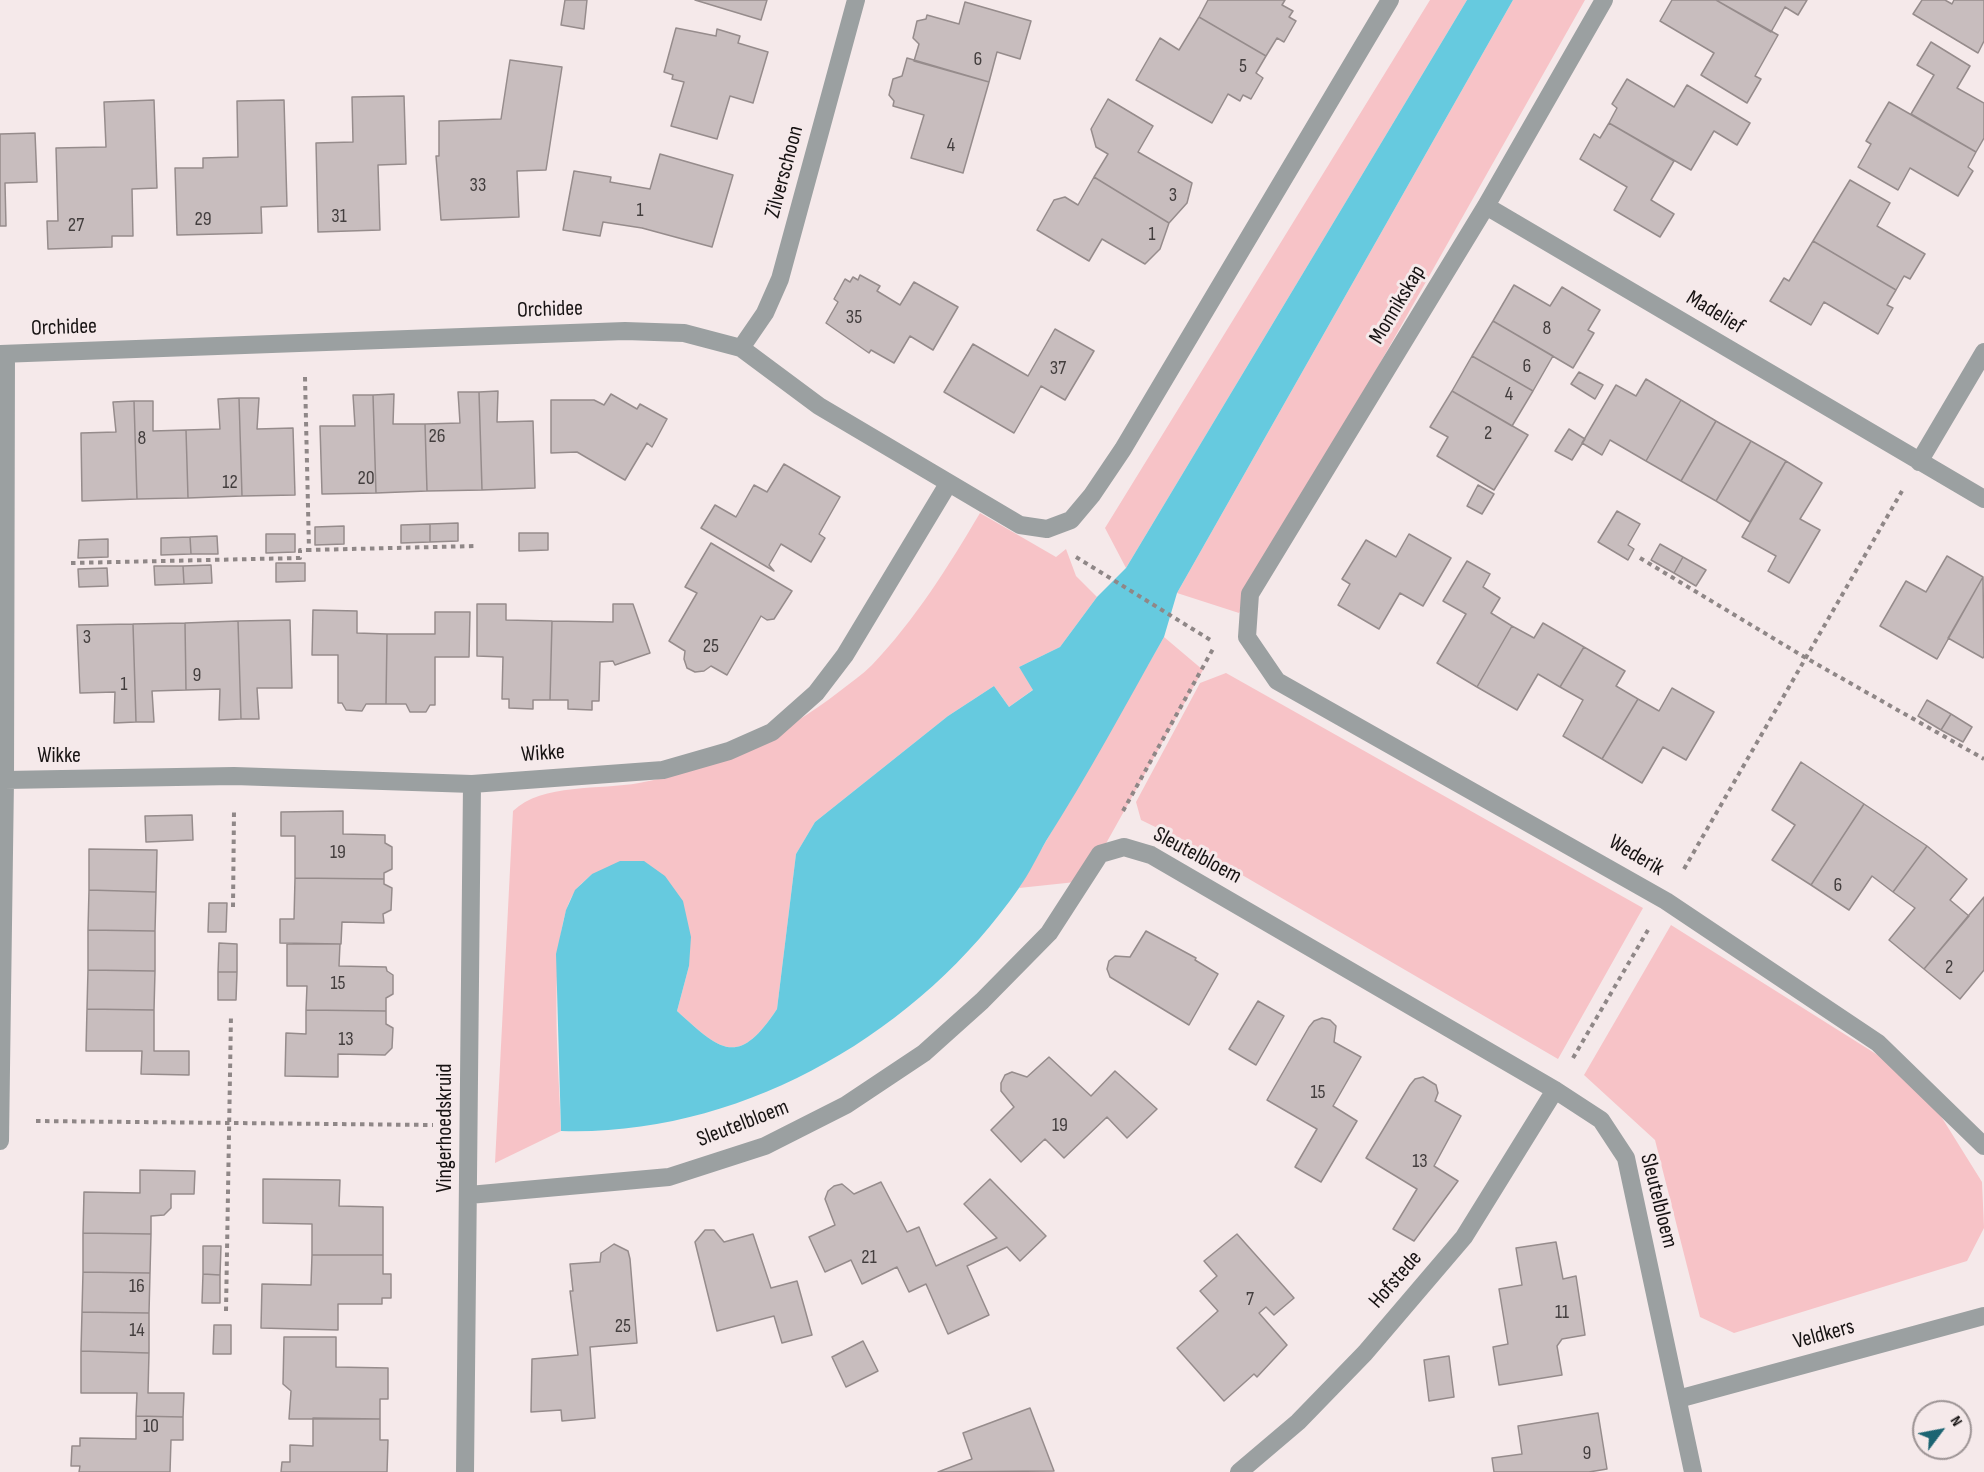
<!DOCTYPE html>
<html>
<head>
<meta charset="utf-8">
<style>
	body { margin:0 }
	#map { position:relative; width:1984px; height:1472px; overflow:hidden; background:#f5e9ea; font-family:"Sofia Sans Condensed",sans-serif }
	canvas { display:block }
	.north { position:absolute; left:1912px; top:1400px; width:60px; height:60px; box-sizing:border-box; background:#f5e9ea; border:2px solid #9c9394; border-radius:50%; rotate:58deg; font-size:16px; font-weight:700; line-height:24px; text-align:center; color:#171313 }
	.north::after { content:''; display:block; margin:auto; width:21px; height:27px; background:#1b6472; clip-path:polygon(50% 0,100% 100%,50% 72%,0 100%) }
</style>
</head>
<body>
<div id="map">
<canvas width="1984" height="1472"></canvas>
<div class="north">N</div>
</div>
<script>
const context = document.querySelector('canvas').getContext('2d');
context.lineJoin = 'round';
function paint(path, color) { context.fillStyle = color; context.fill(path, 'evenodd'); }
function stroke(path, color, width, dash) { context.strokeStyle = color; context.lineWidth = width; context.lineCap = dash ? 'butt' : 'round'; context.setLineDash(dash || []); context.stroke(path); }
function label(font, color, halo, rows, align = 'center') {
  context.font = font + ' "Sofia Sans Condensed",sans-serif'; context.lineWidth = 6; context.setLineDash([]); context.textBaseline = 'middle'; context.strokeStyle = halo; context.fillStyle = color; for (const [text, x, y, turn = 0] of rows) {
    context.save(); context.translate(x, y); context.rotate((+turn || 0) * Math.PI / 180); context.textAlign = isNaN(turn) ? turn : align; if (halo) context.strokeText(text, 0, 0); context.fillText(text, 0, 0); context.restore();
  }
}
const green = new Path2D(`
	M 1430,0 L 1467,0 L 1126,568 L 1105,528 Z
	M 1513,0 L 1585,0 L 1239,613 L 1177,593 Z
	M 980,513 L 1056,557 L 1066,549 L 1076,576 L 1097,597 L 1060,647 L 1019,667 L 1034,689 L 1009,707 L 994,686 L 948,716 L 815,822 L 796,854 L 777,1009 C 738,1068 721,1051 677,1011 L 689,966 L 592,874 C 587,879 580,884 576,890 C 545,931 560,1076 561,1131 L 495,1163 L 513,811 C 542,783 601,790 639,783 C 713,769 781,737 840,691 C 850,683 862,675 872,665 C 915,620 948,567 980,513 Z
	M 1164,637 L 1203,670 L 1085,881 L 1019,888 Z
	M 1226,673 L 1643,908 L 1558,1059 L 1182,840 L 1141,820 L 1136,802 L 1200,683 Z
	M 1671,925 L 1919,1081 L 1982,1182 L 1984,1228 L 1967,1261 L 1734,1333 L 1700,1317 L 1655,1140 L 1584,1075 Z`);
const water = new Path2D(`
	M 1467,0 L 1513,0 L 1177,593 L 1164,637 C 1125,706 1088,775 1046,841 C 1037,857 1029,874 1019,888 C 918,1034 740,1137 561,1131 L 556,954 L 566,910 L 575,890 L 592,874 L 620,861 L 644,861 L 665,876 L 683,901 L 691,937 L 689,966 L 677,1011 C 721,1051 738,1068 777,1009 L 796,854 L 815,822 L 948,716 L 994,686 L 1009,707 L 1033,690 L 1019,667 L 1060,647 L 1097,597 L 1126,568 Z`);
const building = new Path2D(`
	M 565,0 L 587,0 L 584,29 L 561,25 Z
	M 695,0 L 767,0 L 761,20 Z
	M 1208,0 L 1285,0 L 1282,5 L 1293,11 L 1289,17 L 1296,21 L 1284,42 L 1277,38 L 1266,56 L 1199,17 Z
	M 1672,0 L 1716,0 L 1778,35 L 1755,76 L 1761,79 L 1747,103 L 1701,75 L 1714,53 L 1660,21 Z
	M 1716,0 L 1807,0 L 1798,15 L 1785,7 L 1771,32 Z
	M 1922,0 L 1945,0 L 1952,4 L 1954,0 L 1984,0 L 1984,41 L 1978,53 L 1913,14 Z
	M 965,2 L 1031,21 L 1020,59 L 997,52 L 989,82 L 914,61 L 919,44 L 913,38 L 917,21 L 926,19 L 927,15 L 959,24 Z
	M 1199,17 L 1266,56 L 1256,73 L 1263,78 L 1251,99 L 1243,95 L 1240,101 L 1228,94 L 1212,123 L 1136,80 L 1160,38 L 1179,50 Z
	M 676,28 L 716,36 L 717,29 L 740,36 L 738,43 L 768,52 L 753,103 L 730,96 L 717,139 L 671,126 L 684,82 L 672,79 L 673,75 L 664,72 Z
	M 1931,42 L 1970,66 L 1957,88 L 1984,103 L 1984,138 L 1976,152 L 1911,114 L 1934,75 L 1917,65 Z
	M 907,58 L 989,82 L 963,173 L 911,158 L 924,115 L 893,106 L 894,101 L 889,95 L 893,79 L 902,76 Z
	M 510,60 L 562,67 L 546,170 L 517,171 L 519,217 L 441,220 L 436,156 L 439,156 L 439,121 L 501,119 Z
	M 1627,79 L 1674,107 L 1687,85 L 1750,123 L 1737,145 L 1714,131 L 1691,170 L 1609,123 L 1617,108 L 1612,104 Z
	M 404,96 L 406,164 L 378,165 L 380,230 L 318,232 L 316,143 L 353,142 L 352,97 Z
	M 1108,99 L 1153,126 L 1138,152 L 1192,183 L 1187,203 L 1169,223 L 1094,177 L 1108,154 L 1096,147 L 1091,129 Z
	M 154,100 L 157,188 L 132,189 L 133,236 L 112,236 L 112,247 L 48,249 L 47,221 L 58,221 L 56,148 L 106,147 L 104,102 Z
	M 284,100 L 287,206 L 261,207 L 262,233 L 177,235 L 175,168 L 203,168 L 203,158 L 238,157 L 237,101 Z
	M 1889,102 L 1976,152 L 1968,167 L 1973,171 L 1958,196 L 1910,168 L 1898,190 L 1858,167 L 1871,144 L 1866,141 Z
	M 1609,123 L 1674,161 L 1651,200 L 1674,214 L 1660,237 L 1614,210 L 1627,187 L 1580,159 L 1594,134 L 1600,138 Z
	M 35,133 L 37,182 L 5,183 L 6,226 L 0,226 L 0,134 Z
	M 660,154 L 733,175 L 712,247 L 642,228 L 603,222 L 600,236 L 563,230 L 574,171 L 611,177 L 610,182 L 650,189 Z
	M 1094,177 L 1169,223 L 1160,249 L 1145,264 L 1102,239 L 1089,261 L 1037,230 L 1054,200 L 1065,197 L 1078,205 Z
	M 1850,180 L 1890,203 L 1877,226 L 1925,254 L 1910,279 L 1904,276 L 1896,290 L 1813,241 Z
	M 1813,241 L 1896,290 L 1887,305 L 1893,308 L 1878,334 L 1824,302 L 1811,325 L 1770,301 L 1784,278 L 1789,281 Z
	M 860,275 L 880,286 L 877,291 L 900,305 L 914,282 L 958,307 L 933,350 L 910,336 L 894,363 L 871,350 L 869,353 L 826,323 L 838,302 L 834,299 L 845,279 L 850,282 L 853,277 L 858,280 Z
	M 1514,285 L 1550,306 L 1562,287 L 1600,310 L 1588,330 L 1594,333 L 1573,368 L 1493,321 Z
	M 1493,321 L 1553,356 L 1533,391 L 1472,356 Z
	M 1055,329 L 1094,351 L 1065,400 L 1041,386 L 1014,433 L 944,392 L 973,344 L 1028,376 Z
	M 1472,356 L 1533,391 L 1512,426 L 1452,391 Z
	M 1579,372 L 1603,385 L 1595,399 L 1571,384 Z
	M 1646,379 L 1681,400 L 1646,461 L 1610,440 L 1602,455 L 1582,443 L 1616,385 L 1636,396 Z
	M 498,391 L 497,422 L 533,421 L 535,488 L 482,490 L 479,392 Z
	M 1452,391 L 1528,435 L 1494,490 L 1437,456 L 1448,437 L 1430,427 Z
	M 458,392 L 479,392 L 482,490 L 427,491 L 425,424 L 460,423 Z
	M 394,394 L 393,424 L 425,424 L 427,491 L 376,493 L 373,395 Z
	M 611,394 L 637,409 L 640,404 L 667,419 L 652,447 L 647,443 L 625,480 L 577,452 L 551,453 L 551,400 L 594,400 L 604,405 Z
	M 353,395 L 373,395 L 376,493 L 322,494 L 320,426 L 355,426 Z
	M 239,398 L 259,398 L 257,429 L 293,428 L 295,495 L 242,496 Z
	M 239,398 L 242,496 L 188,498 L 186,430 L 220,429 L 218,399 Z
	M 1681,400 L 1716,421 L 1681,481 L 1646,461 Z
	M 134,401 L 153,401 L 153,431 L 186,430 L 188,498 L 137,499 Z
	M 134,401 L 137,499 L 82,501 L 81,433 L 116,432 L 113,402 Z
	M 1716,421 L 1751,441 L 1716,501 L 1681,481 Z
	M 1569,429 L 1585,439 L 1572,460 L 1555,451 Z
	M 1751,441 L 1786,461 L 1750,522 L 1716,501 Z
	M 1786,461 L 1822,483 L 1800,519 L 1820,530 L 1789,583 L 1768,571 L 1776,556 L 1742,537 Z
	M 784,464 L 840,497 L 819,534 L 825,538 L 811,562 L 781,544 L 769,565 L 774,571 L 701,528 L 715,505 L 736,517 L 754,485 L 767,492 Z
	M 1478,485 L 1494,494 L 1482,514 L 1467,506 Z
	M 1617,511 L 1640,524 L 1628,545 L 1634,549 L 1628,560 L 1598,542 Z
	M 458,523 L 458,541 L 430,542 L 430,524 Z
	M 430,524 L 430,542 L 401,543 L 401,525 Z
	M 344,526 L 344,544 L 315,545 L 315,527 Z
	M 519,533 L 548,533 L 548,550 L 519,551 Z
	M 266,534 L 295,534 L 295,552 L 266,553 Z
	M 1409,534 L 1451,558 L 1423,606 L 1400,593 L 1379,629 L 1338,605 L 1350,584 L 1342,579 L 1366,540 L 1396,557 Z
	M 217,536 L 218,554 L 191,554 L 190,537 Z
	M 190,537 L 191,554 L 161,555 L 161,538 Z
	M 108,539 L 108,557 L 78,558 L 79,540 Z
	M 711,543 L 792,591 L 774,619 L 767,620 L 761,616 L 727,675 L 711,666 L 704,671 L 695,672 L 687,668 L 684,659 L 685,651 L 669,641 L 697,593 L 685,587 Z
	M 1660,544 L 1683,557 L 1674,573 L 1651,560 Z
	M 1947,556 L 1983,577 L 1937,659 L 1880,626 L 1906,581 L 1926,592 Z
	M 1683,557 L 1706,570 L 1696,586 L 1674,573 Z
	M 1467,561 L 1490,574 L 1483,587 L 1500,598 L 1491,613 L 1512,626 L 1477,687 L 1437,663 L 1466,614 L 1443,601 Z
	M 276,563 L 305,563 L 305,581 L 276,582 Z
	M 211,565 L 212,583 L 184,584 L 183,566 Z
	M 154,566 L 183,566 L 184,584 L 155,585 Z
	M 107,568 L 108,586 L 79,587 L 78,569 Z
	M 1983,577 L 1984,656 L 1983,658 L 1948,638 Z
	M 477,604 L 506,604 L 506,620 L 552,621 L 550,700 L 533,700 L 533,709 L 509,708 L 509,699 L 502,699 L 503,657 L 477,656 Z
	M 613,604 L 633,604 L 650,653 L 615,665 L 613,661 L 600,662 L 599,701 L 592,701 L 592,710 L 568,709 L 568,700 L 550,700 L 552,621 L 613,622 Z
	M 313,610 L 357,611 L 357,633 L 387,634 L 386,704 L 366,704 L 362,711 L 346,710 L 342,703 L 338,703 L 338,655 L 312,655 Z
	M 435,612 L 470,612 L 469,657 L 435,657 L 435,705 L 430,705 L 426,712 L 410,712 L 406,704 L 386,704 L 387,634 L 435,634 Z
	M 290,620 L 292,688 L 257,688 L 259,719 L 241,719 L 238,621 Z
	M 238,621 L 241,719 L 219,720 L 220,689 L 186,690 L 185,623 Z
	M 185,623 L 186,690 L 152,691 L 154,722 L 136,722 L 133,624 Z
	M 1543,623 L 1584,647 L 1560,687 L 1538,674 L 1517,710 L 1477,687 L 1512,626 L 1534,638 Z
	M 133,624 L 136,722 L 114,723 L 115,692 L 80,693 L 77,625 Z
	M 1584,647 L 1625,671 L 1616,686 L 1638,699 L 1602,759 L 1563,736 L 1583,700 L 1560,687 Z
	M 1672,688 L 1714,712 L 1686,760 L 1663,747 L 1642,783 L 1602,759 L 1638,699 L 1659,711 Z
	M 1927,700 L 1951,714 L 1941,730 L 1918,716 Z
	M 1951,714 L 1972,727 L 1963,742 L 1941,730 Z
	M 1801,762 L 1864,804 L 1811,885 L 1772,860 L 1795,825 L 1772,810 Z
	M 1864,804 L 1927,846 L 1893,892 L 1872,876 L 1849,910 L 1811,885 Z
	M 343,811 L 343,834 L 385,835 L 385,843 L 392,847 L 392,869 L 384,873 L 384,879 L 295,878 L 295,836 L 281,836 L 281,812 Z
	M 192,815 L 193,840 L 146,842 L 145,816 Z
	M 1927,846 L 1967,879 L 1950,900 L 1969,916 L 1924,969 L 1889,940 L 1915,908 L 1893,892 Z
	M 89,849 L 157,850 L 156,892 L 89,890 Z
	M 295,878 L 384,879 L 384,884 L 392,888 L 391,910 L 383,914 L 384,923 L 342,922 L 341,944 L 280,943 L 280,919 L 294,919 Z
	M 89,890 L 156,892 L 155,931 L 88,930 Z
	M 1984,897 L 1984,970 L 1960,999 L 1924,969 Z
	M 209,903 L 227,903 L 226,932 L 208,932 Z
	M 88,930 L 155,931 L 155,971 L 88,970 Z
	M 1146,931 L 1196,958 L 1195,960 L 1218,974 L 1189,1025 L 1110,977 L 1107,969 L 1109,961 L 1115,956 L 1130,957 Z
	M 219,943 L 237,944 L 237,972 L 218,972 Z
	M 287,944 L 340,944 L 339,966 L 386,967 L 387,971 L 393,975 L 393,994 L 386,998 L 386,1011 L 306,1010 L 307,986 L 287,986 Z
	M 88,970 L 155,971 L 154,1010 L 87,1009 Z
	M 218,972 L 237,972 L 236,1000 L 218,1000 Z
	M 1258,1001 L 1284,1016 L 1256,1065 L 1229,1049 Z
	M 87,1009 L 154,1010 L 154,1051 L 189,1051 L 189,1075 L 141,1074 L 142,1051 L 86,1051 Z
	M 306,1010 L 386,1011 L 386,1024 L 393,1028 L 392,1048 L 385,1055 L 338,1054 L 338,1077 L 285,1076 L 286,1033 L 306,1034 Z
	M 1322,1018 L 1330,1020 L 1336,1026 L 1334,1042 L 1361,1057 L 1333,1106 L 1357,1121 L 1321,1182 L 1295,1167 L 1317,1129 L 1267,1100 L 1309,1027 L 1314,1021 Z
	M 1049,1057 L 1091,1096 L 1115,1071 L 1157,1109 L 1127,1138 L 1107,1117 L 1064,1158 L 1045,1139 L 1021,1162 L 991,1130 L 1014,1107 L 1001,1091 L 1001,1083 L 1005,1075 L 1012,1072 L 1027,1077 Z
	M 1423,1077 L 1436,1085 L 1438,1093 L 1435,1101 L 1461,1116 L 1434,1166 L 1458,1181 L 1414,1241 L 1393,1229 L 1417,1189 L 1366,1158 L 1410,1085 L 1415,1079 Z
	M 140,1170 L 195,1171 L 194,1194 L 171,1194 L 171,1208 L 164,1215 L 151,1216 L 151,1234 L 83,1233 L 84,1192 L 140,1193 Z
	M 263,1179 L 340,1180 L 339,1206 L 383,1207 L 383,1255 L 312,1255 L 312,1224 L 263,1223 Z
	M 990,1179 L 1046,1236 L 1020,1261 L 1007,1247 L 967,1266 L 989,1315 L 948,1334 L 926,1284 L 909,1292 L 897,1267 L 862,1284 L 851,1260 L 825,1272 L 809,1237 L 835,1225 L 825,1199 L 828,1191 L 834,1186 L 842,1184 L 854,1194 L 881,1182 L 907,1232 L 919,1227 L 936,1266 L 997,1238 L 964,1204 Z
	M 705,1230 L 714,1230 L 724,1242 L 753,1234 L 771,1288 L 797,1281 L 812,1335 L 782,1343 L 774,1316 L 717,1331 L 695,1242 Z
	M 83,1233 L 151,1234 L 150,1273 L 83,1272 Z
	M 1237,1234 L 1294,1298 L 1274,1315 L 1266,1307 L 1259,1313 L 1287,1345 L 1257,1377 L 1254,1374 L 1224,1401 L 1177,1348 L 1218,1311 L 1200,1291 L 1217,1276 L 1204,1261 Z
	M 1556,1242 L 1563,1279 L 1576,1276 L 1585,1335 L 1562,1339 L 1557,1346 L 1562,1375 L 1499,1385 L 1493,1347 L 1508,1344 L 1499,1289 L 1522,1285 L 1516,1248 Z
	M 614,1244 L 628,1251 L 630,1259 L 637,1343 L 590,1347 L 595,1418 L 562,1421 L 561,1410 L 531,1412 L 532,1359 L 578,1355 L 570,1291 L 573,1291 L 570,1264 L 600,1262 L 601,1253 Z
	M 203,1246 L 221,1246 L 220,1275 L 203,1274 Z
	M 312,1255 L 383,1255 L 383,1274 L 391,1274 L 391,1298 L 382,1298 L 382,1304 L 338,1304 L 338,1330 L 261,1328 L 262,1284 L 311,1285 Z
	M 83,1272 L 150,1273 L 149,1313 L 82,1312 Z
	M 203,1274 L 220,1275 L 220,1303 L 202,1303 Z
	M 82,1312 L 149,1313 L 149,1353 L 81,1351 Z
	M 214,1325 L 231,1325 L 231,1354 L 213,1354 Z
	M 284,1337 L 336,1337 L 336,1367 L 388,1368 L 388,1399 L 380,1399 L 380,1419 L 289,1419 L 291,1391 L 283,1384 Z
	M 863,1341 L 878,1371 L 846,1387 L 832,1357 Z
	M 81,1351 L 149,1353 L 148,1393 L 184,1393 L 183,1417 L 136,1416 L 137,1393 L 81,1393 Z
	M 1449,1356 L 1454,1397 L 1429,1401 L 1424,1360 Z
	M 1030,1408 L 1054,1471 L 938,1472 L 972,1459 L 963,1433 Z
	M 1598,1413 L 1607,1469 L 1589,1472 L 1494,1472 L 1492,1458 L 1522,1454 L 1518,1426 Z
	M 136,1416 L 183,1417 L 183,1440 L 171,1440 L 170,1472 L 79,1472 L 80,1466 L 71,1466 L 72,1446 L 80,1446 L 80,1438 L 136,1439 Z
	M 313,1418 L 380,1419 L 380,1440 L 388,1440 L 387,1472 L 281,1472 L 282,1462 L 290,1462 L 290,1445 L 313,1446 Z`);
const path = new Path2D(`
	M 305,377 L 309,550 L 477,546
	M 1076,557 L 1212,641
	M 1640,558 L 1806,658 L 1984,759
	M 71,563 L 300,558 L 300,550 L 309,550
	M 1123,811 L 1214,647
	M 1684,869 L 1902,491
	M 233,907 L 234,811
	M 1573,1058 L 1648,930
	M 36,1121 L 433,1125
	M 226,1311 L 231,1015`);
const street = new Path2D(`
	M 1604,0 L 1486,206 L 1250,594 L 1247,637 L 1277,681 L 1666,901 L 1878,1043 L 1984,1146
	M 1486,206 L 1984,499
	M 741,348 L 765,313 L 780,279 L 856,0
	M 0,354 L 625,331 L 684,333 L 741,348 L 819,406 L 1020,525 L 1047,529 L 1071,520 L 1092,495 L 1123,449 L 1390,0
	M 1919,462 L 1984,352
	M 5,780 L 234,776 L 472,784 L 663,770 L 729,751 L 772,732 L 816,693 L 845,655 L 948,484
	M 0,1141 L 5,780 L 6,354
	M 469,1195 L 669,1177 L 765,1146 L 846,1105 L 924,1053 L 982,1001 L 1049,933 L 1100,854 L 1124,847 L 1151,855 L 1555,1090 L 1601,1120 L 1626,1158 L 1693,1472
	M 1678,1399 L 1984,1316
	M 465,1472 L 472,784
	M 1239,1472 L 1298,1422 L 1365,1353 L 1464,1237 L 1555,1090`);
const numberNames = [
	["6",978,60],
	["5",1243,67],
	["4",951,146],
	["33",478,186],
	["3",1173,196],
	["1",640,211],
	["31",339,217],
	["29",203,220],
	["27",76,226],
	["1",1152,235],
	["35",854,318],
	["8",1547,329],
	["6",1527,367],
	["37",1058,369],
	["4",1509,395],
	["2",1488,434],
	["26",437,437],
	["8",142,439],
	["20",366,479],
	["12",230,483],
	["3",87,638],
	["25",711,647],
	["9",197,676],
	["1",124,685],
	["19",338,853],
	["6",1838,886],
	["2",1949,968],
	["15",338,984],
	["13",346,1040],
	["15",1318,1093],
	["19",1060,1126],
	["13",1420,1162],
	["21",869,1258],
	["16",137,1287],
	["7",1250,1300],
	["11",1562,1313],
	["25",623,1327],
	["14",137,1331],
	["10",151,1427],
	["9",1587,1454]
];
const streetNames = [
	["Zilverschoon",785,172,-75],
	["Monnikskap",1398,305,-59],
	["Orchidee",550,310,-2],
	["Madelief",1715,313,31],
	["Orchidee",64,328,-2],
	["Wikke",543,754,-4],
	["Wikke",59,756],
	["Sleutelbloem",1197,856,28],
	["Wederik",1636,856,30],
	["Sleutelbloem",743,1124,-21],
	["Vingerhoedskruid",445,1128,-90],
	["Sleutelbloem",1658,1201,76],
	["Hofstede",1396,1280,-49],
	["Veldkers",1824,1335,-15]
];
paint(green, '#f7c3c7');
paint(water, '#66cadf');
paint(building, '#c8bdbe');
stroke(building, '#968c8c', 1.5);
stroke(path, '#8f8787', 4, [4.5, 4.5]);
stroke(street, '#9ba0a1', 18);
label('20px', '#433e3e', null, numberNames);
label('22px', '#171313', '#f5e9ea', streetNames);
</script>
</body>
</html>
